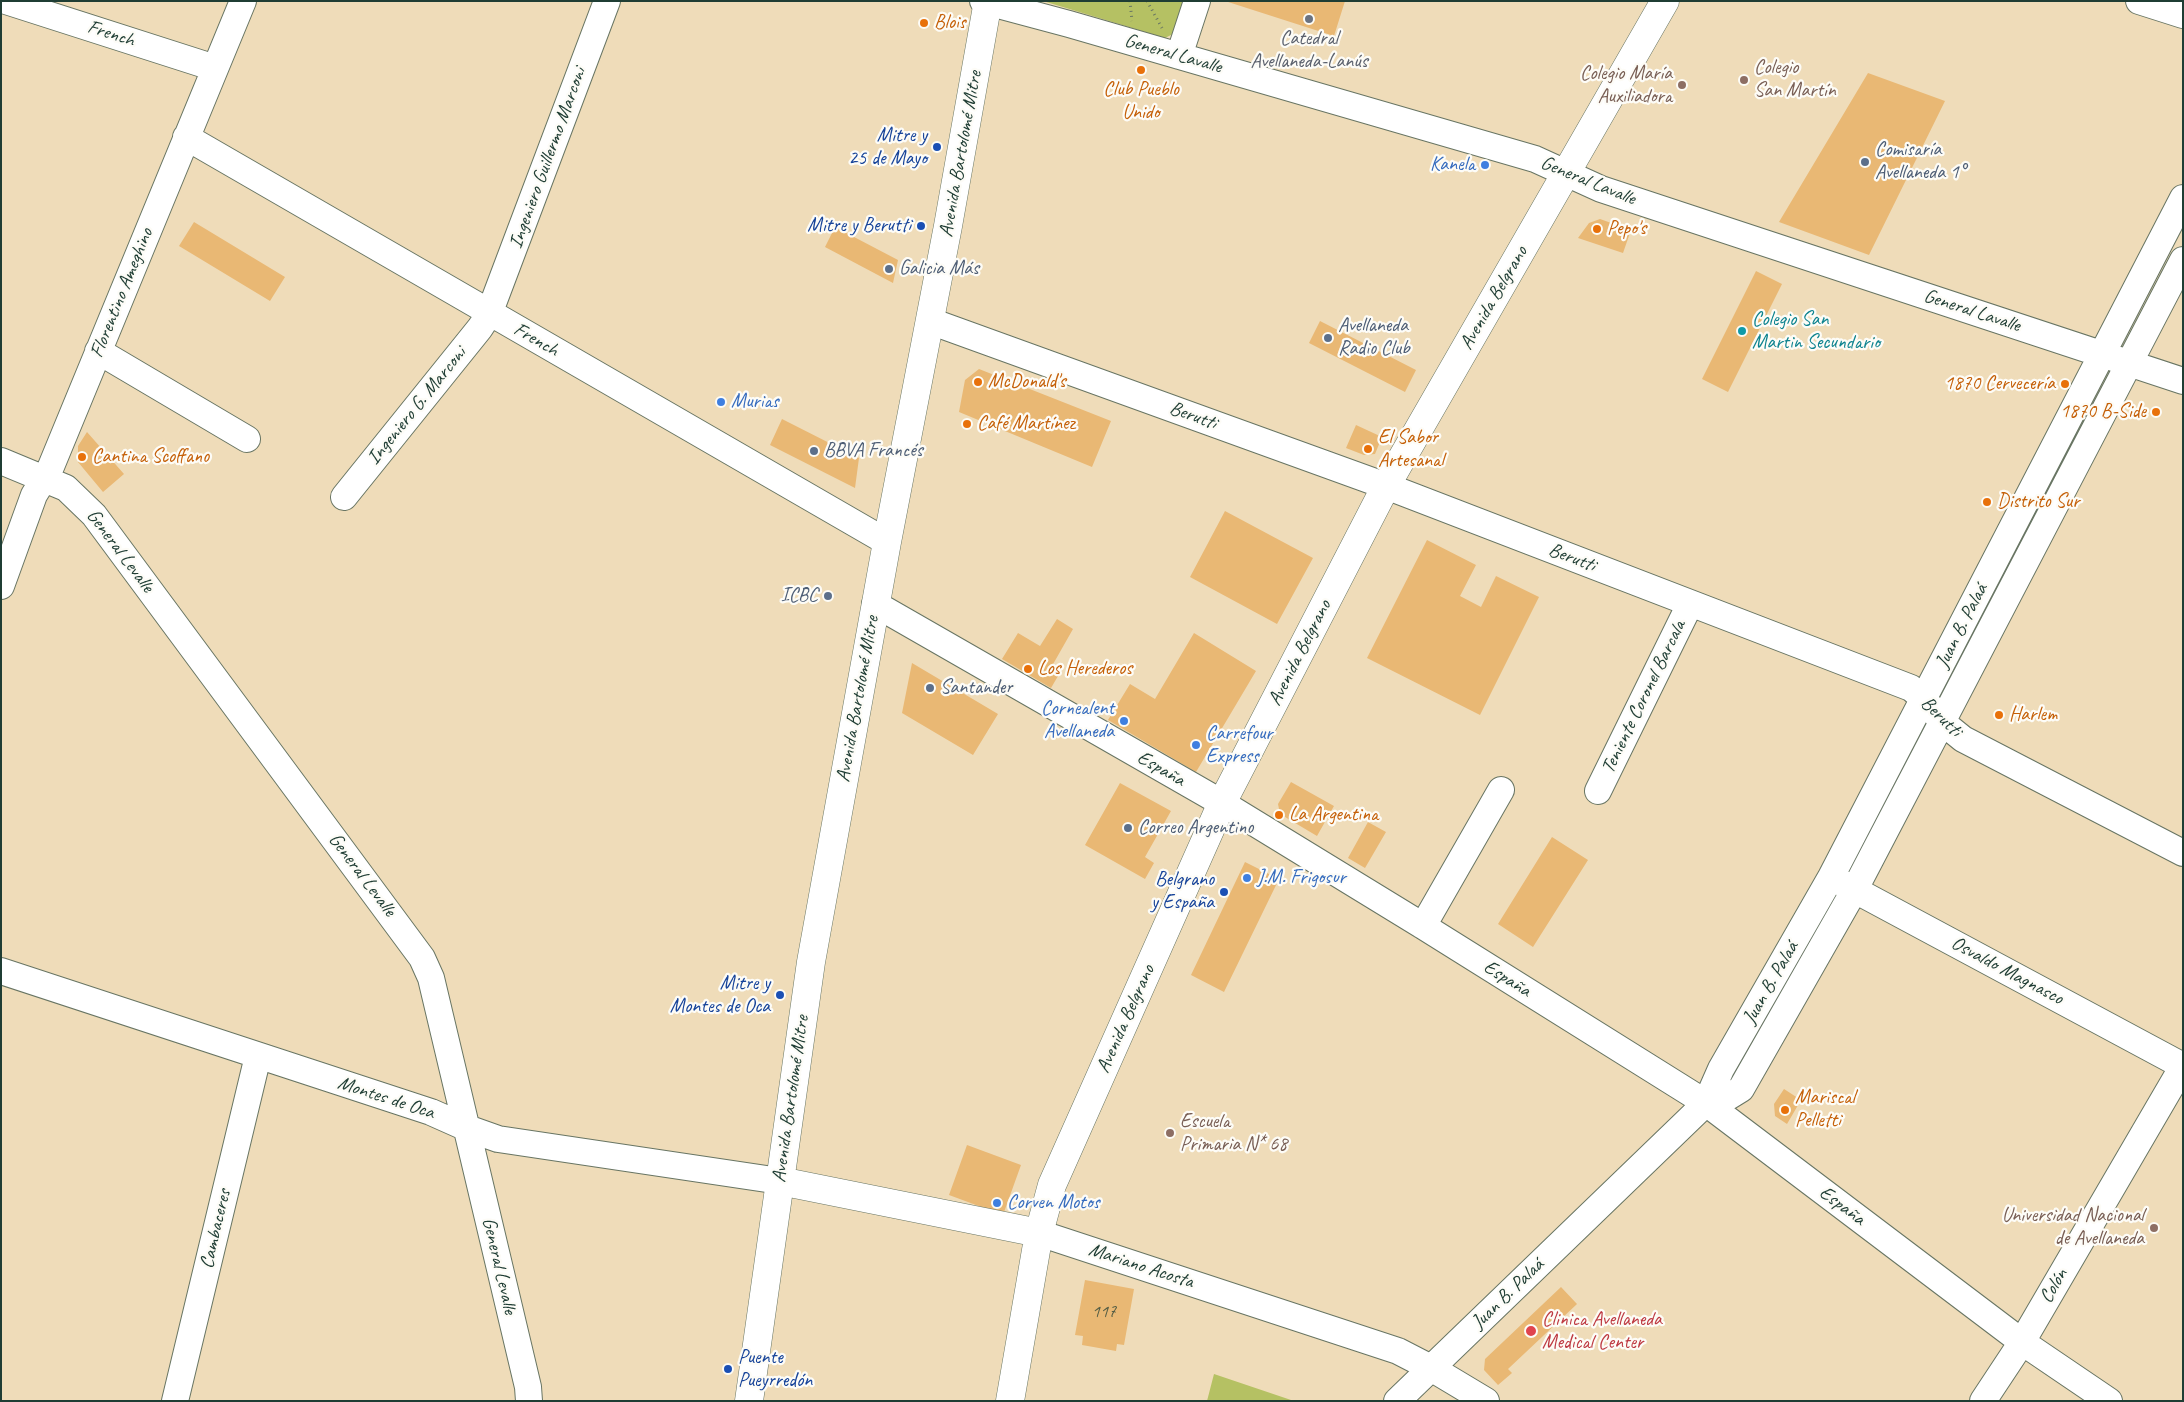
<!DOCTYPE html>
<html>
<head>
<meta charset="utf-8">
<style>
	body { margin:0 }
	#map { position:relative; width:2184px; height:1402px; overflow:hidden; background:#efdcb9; font-family:Caveat,sans-serif }
	canvas { display:block }
	.frame { position:absolute; inset:0; border:2px solid #1f3d34; pointer-events:none }
</style>
</head>
<body>
<div id="map">
<canvas width="2184" height="1402"></canvas>
<div class="frame"></div>
</div>
<script>
const context = document.querySelector('canvas').getContext('2d');
context.lineJoin = 'round';
function paint(path, color) { context.fillStyle = color; context.fill(path, 'evenodd'); }
function stroke(path, color, width, dash) { context.strokeStyle = color; context.lineWidth = width; context.lineCap = dash ? 'butt' : 'round'; context.setLineDash(dash || []); context.stroke(path); }
function label(font, color, halo, rows, align = 'center') {
  context.font = font + ' Caveat,sans-serif'; context.lineWidth = 4.5; context.setLineDash([]); context.textBaseline = 'middle'; context.strokeStyle = halo; context.fillStyle = color; for (const [text, x, y, turn = 0] of rows) {
    context.save(); context.translate(x, y); context.rotate((+turn || 0) * Math.PI / 180); context.textAlign = isNaN(turn) ? turn : align; if (halo) context.strokeText(text, 0, 0); context.fillText(text, 0, 0); context.restore();
  }
}
const green = new Path2D(`
	M 1043,1 L 1185,1 L 1175,33 L 1165,38 Z
	M 1214,1374 L 1294,1401 L 1207,1401 Z`);
const building = new Path2D(`
	M 1225,1 L 1345,1 L 1334,36 Z
	M 1868,73 L 1945,101 L 1869,255 L 1779,222 Z
	M 1600,219 L 1631,230 L 1623,253 L 1578,238 L 1589,223 Z
	M 194,222 L 285,277 L 270,301 L 179,246 Z
	M 835,227 L 898,260 L 893,283 L 825,247 Z
	M 1756,271 L 1782,284 L 1728,392 L 1702,379 Z
	M 1320,321 L 1416,370 L 1405,392 L 1309,343 Z
	M 979,369 L 1111,421 L 1092,467 L 959,412 L 965,380 Z
	M 782,419 L 859,458 L 855,488 L 770,445 Z
	M 1356,425 L 1382,437 L 1375,454 L 1364,455 L 1346,448 Z
	M 87,432 L 124,474 L 103,492 L 78,462 L 78,446 Z
	M 1225,511 L 1313,558 L 1277,624 L 1190,577 Z
	M 1427,540 L 1476,565 L 1460,596 L 1481,607 L 1496,576 L 1539,597 L 1480,715 L 1367,658 Z
	M 1057,619 L 1073,629 L 1052,666 L 1061,671 L 1051,688 L 1002,659 L 1018,633 L 1040,646 Z
	M 1194,633 L 1256,671 L 1196,772 L 1108,720 L 1130,684 L 1155,699 Z
	M 912,663 L 998,714 L 973,755 L 902,713 Z
	M 1291,782 L 1334,806 L 1317,836 L 1280,814 L 1278,804 Z
	M 1120,783 L 1171,811 L 1145,857 L 1154,863 L 1145,879 L 1085,845 Z
	M 1368,822 L 1386,832 L 1365,868 L 1348,858 Z
	M 1552,837 L 1588,860 L 1533,947 L 1498,924 Z
	M 1245,862 L 1279,879 L 1224,992 L 1191,975 Z
	M 1784,1089 L 1801,1100 L 1787,1124 L 1775,1116 L 1774,1104 Z
	M 967,1145 L 1021,1165 L 1003,1215 L 949,1195 Z
	M 1085,1280 L 1134,1289 L 1124,1345 L 1117,1344 L 1116,1351 L 1082,1345 L 1083,1336 L 1075,1335 Z
	M 1561,1287 L 1577,1304 L 1508,1369 L 1512,1373 L 1498,1385 L 1484,1370 L 1485,1359 Z`);
const path = new Path2D(`
	M 1130,1 L 1132,21
	M 1147,1 L 1162,28`);
const minor = new Path2D(`
	M 6,1 L 215,68
	M 983,1 L 1069,24 L 1535,159 L 1601,189 L 2183,381
	M 2139,1 L 2183,15
	M 1179,56 L 1197,1
	M 186,137 L 887,542
	M 930,321 L 1386,486 L 1911,688 L 1925,700 L 1942,722 L 1963,739 L 2183,853
	M 98,351 L 247,439
	M 1,461 L 66,488 L 94,515 L 422,958 L 431,978 L 528,1387 L 529,1401
	M 344,497 L 480,328 L 489,314 L 607,1
	M 1,586 L 34,495 L 50,469 L 243,1
	M 875,604 L 1222,803 L 1423,926 L 1706,1103 L 2022,1342 L 2109,1401
	M 1598,791 L 1690,604
	M 1840,882 L 2183,1066
	M 1423,926 L 1501,790
	M 1,971 L 431,1112 L 467,1128 L 498,1139 L 780,1181
	M 1706,1103 L 1728,1097 L 1741,1089 L 1855,889 L 2183,260
	M 1039,1233 L 1398,1351 L 1431,1368 L 1486,1401
	M 175,1401 L 258,1056
	M 1397,1401 L 1706,1103 L 1721,1069 L 1831,877 L 2183,198
	M 1983,1401 L 2022,1342 L 2183,1066`);
const major = new Path2D(`
	M 780,1181 L 1039,1233
	M 749,1401 L 811,962 L 887,542 L 948,226 L 988,1
	M 1010,1401 L 1039,1233 L 1052,1185 L 1222,803 L 1386,486 L 1665,1`);
const markers = [
	[1309,19,5,"#6b7280"],
	[924,23,5,"#e8710a"],
	[1141,70,5,"#e8710a"],
	[1744,80,5,"#8d6e63"],
	[1682,85,5,"#8d6e63"],
	[937,147,5,"#1a4fb4"],
	[1865,162,5,"#5c6f8a"],
	[1485,165,5,"#3f7fe0"],
	[921,226,5,"#1a4fb4"],
	[1597,229,5,"#e8710a"],
	[889,269,5,"#5c6f8a"],
	[1742,331,5,"#0f9aa8"],
	[1328,338,5,"#5c6f8a"],
	[978,382,5,"#e8710a"],
	[2065,384,5,"#e8710a"],
	[721,402,5,"#3f7fe0"],
	[2156,412,5,"#e8710a"],
	[967,424,5,"#e8710a"],
	[1368,449,5,"#e8710a"],
	[814,451,5,"#5c6f8a"],
	[82,457,5,"#e8710a"],
	[1987,502,5,"#e8710a"],
	[828,596,5,"#5c6f8a"],
	[1028,669,5,"#e8710a"],
	[930,688,5,"#5c6f8a"],
	[1999,715,5,"#e8710a"],
	[1124,721,5,"#3f7fe0"],
	[1196,745,5,"#3f7fe0"],
	[1279,815,5,"#e8710a"],
	[1128,828,5,"#5c6f8a"],
	[1247,878,5,"#3f7fe0"],
	[1224,892,5,"#1a4fb4"],
	[780,995,5,"#1a4fb4"],
	[1785,1110,5,"#e8710a"],
	[1170,1133,5,"#8d6e63"],
	[997,1203,5,"#3f7fe0"],
	[2154,1228,5,"#8d6e63"],
	[1531,1331,6,"#e0444e"],
	[728,1369,5,"#1a4fb4"]
];
const numberNames = [
	["117",1104,1312]
];
const foodNames = [
	["Blois",934,23],
	["Club Pueblo",1141,90,"center"],
	["Unido",1141,113,"center"],
	["Pepo's",1607,229],
	["McDonald's",988,382],
	["1870 Cervecería",2055,384,"right"],
	["1870 B-Side",2146,412,"right"],
	["Café Martínez",977,424],
	["El Sabor",1378,438],
	["Artesanal",1378,461],
	["Cantina Scoffano",92,457],
	["Distrito Sur",1997,502],
	["Los Herederos",1038,669],
	["Harlem",2009,715],
	["La Argentina",1289,815],
	["Mariscal",1795,1098],
	["Pelletti",1795,1121]
];
const streetNames = [
	["French",111,34,18],
	["General Lavalle",1173,54,16],
	["Avenida Bartolomé Mitre",961,154,-80],
	["Ingeniero Guillermo Marconi",548,158,-70],
	["General Lavalle",1588,181,22],
	["Florentino Ameghino",122,293,-68],
	["Avenida Belgrano",1494,298,-60],
	["General Lavalle",1972,311,18],
	["French",536,340,30],
	["Ingeniero G. Marconi",417,406,-51],
	["Berutti",1193,416,20],
	["General Levalle",120,551,53],
	["Berutti",1572,558,21],
	["Juan B. Palaá",1962,626,-63],
	["Avenida Belgrano",1300,653,-63],
	["Teniente Coronel Barcala",1644,697,-64],
	["Avenida Bartolomé Mitre",858,699,-80],
	["Berutti",1941,717,44],
	["España",1161,769,30],
	["General Levalle",362,875,53],
	["Osvaldo Magnasco",2007,971,28],
	["España",1507,979,32],
	["Juan B. Palaá",1771,983,-60],
	["Avenida Belgrano",1126,1019,-66],
	["Montes de Oca",386,1098,18],
	["Avenida Bartolomé Mitre",791,1099,-82],
	["España",1842,1206,37],
	["Cambaceres",216,1229,-77],
	["General Levalle",499,1266,77],
	["Mariano Acosta",1141,1266,18],
	["Colón",2054,1286,-60],
	["Juan B. Palaá",1508,1294,-44]
];
const worshipNames = [
	["Catedral",1309,39],
	["Avellaneda-Lanús",1309,62]
];
const educationNames = [
	["Colegio",1754,68],
	["San Martín",1754,91],
	["Colegio María",1672,74,"right"],
	["Auxiliadora",1672,97,"right"],
	["Escuela",1180,1122],
	["Primaria N* 68",1180,1145],
	["Universidad Nacional",2144,1216,"right"],
	["de Avellaneda",2144,1239,"right"]
];
const transitNames = [
	["Mitre y",927,136],
	["25 de Mayo",927,159],
	["Mitre y Berutti",911,226],
	["Belgrano",1214,880],
	["y España",1214,903],
	["Mitre y",770,984],
	["Montes de Oca",770,1007],
	["Puente",738,1358,"left"],
	["Pueyrredón",738,1381,"left"]
];
const serviceNames = [
	["Comisaría",1875,150],
	["Avellaneda 1°",1875,173],
	["Galicia Más",899,269],
	["Avellaneda",1338,326],
	["Radio Club",1338,349],
	["BBVA Francés",824,451],
	["ICBC",818,596,"right"],
	["Santander",940,688],
	["Correo Argentino",1138,828]
];
const shopNames = [
	["Kanela",1475,165,"right"],
	["Murias",731,402],
	["Cornealent",1114,709,"right"],
	["Avellaneda",1114,732,"right"],
	["Carrefour",1206,734],
	["Express",1206,757],
	["J.M. Frigosur",1257,878],
	["Corven Motos",1007,1203]
];
const cultureNames = [
	["Colegio San",1752,320],
	["Martin Secundario",1752,343]
];
const healthNames = [
	["Clinica Avellaneda",1542,1320],
	["Medical Center",1542,1343]
];
paint(green, '#b5c163');
paint(building, '#e9b874');
stroke(minor, '#687563', 28);
stroke(major, '#687563', 29);
stroke(path, '#687563', 3, [1, 4]);
stroke(minor, '#fff', 26);
stroke(major, '#fff', 28);
for (const [x, y, r, color] of markers) { const dot = new Path2D(); dot.arc(x, y, r, 0, 2 * Math.PI); context.fillStyle = color; context.fill(dot); stroke(dot, '#fdfcf7', 2); }
label('18px', '#525c44', null, numberNames);
label('20px', '#c56008', '#fdfcf7', foodNames, 'left');
label('20px', '#1f3d34', '#fdfcf7', streetNames);
label('20px', '#5b616d', '#fdfcf7', worshipNames);
label('20px', '#785e54', '#fdfcf7', educationNames, 'left');
label('20px', '#164399', '#fdfcf7', transitNames, 'right');
label('20px', '#4e5e75', '#fdfcf7', serviceNames, 'left');
label('20px', '#366cbe', '#fdfcf7', shopNames, 'left');
label('20px', '#0d838f', '#fdfcf7', cultureNames, 'left');
label('20px', '#be3a42', '#fdfcf7', healthNames, 'left');
</script>
</body>
</html>
